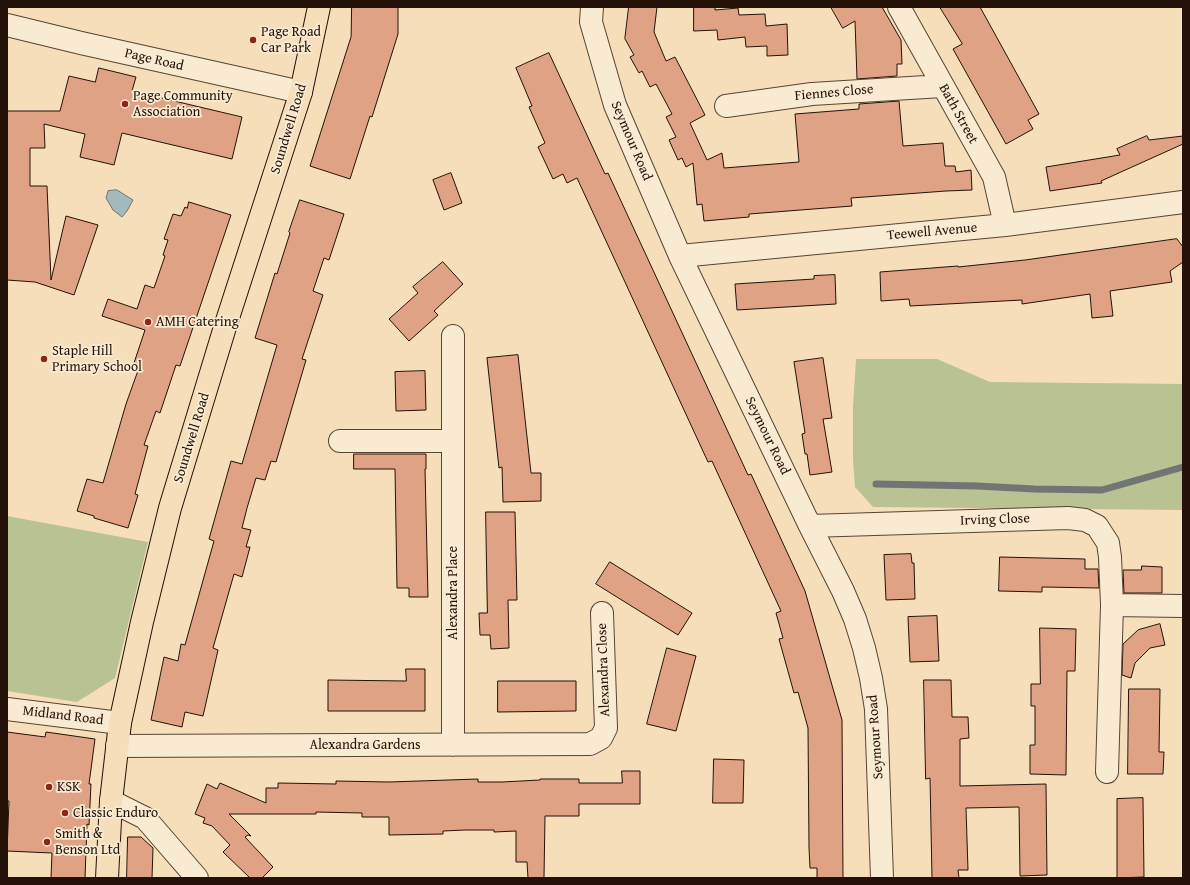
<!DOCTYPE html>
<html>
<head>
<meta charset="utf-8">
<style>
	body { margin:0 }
	#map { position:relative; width:1190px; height:885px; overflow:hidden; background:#f6deba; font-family:"Gentium Book Plus",serif }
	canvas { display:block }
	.frame { position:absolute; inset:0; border:8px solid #241108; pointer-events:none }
</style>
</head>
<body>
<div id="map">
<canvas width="1190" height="885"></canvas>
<div class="frame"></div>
</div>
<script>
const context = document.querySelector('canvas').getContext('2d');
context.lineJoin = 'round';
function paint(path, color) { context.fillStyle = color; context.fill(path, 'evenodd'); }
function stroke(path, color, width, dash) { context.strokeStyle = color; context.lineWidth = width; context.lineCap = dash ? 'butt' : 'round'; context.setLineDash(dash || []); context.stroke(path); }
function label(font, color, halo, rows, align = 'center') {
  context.font = font + ' "Gentium Book Plus",serif'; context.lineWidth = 3.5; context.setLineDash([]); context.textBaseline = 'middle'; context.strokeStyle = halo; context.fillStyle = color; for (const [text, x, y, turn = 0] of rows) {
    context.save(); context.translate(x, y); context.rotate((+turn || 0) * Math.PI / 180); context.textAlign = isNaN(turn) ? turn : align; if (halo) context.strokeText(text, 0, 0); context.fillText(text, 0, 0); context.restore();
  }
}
const green = new Path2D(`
	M 856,359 L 937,359 L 990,382 L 1183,384 L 1183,510 L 873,507 L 855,487 L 853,459 L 853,407 Z
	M 7,516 L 148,542 L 115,678 L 77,702 L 7,691 Z`);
const water = new Path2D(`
	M 117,190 L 133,200 L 127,211 L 122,217 L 113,210 L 106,198 L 108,191 Z`);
const stream = new Path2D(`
	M 876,484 L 977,486 L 1035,489 L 1102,490 L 1183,467`);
const building = new Path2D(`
	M 352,7 L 398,7 L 398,34 L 372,117 L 370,116 L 350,179 L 310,166 L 351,37 Z
	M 629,7 L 657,7 L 654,32 L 666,61 L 675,57 L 705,115 L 690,123 L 707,160 L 722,153 L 724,168 L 799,162 L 795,114 L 859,109 L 859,104 L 899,101 L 903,146 L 943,143 L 945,166 L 955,166 L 956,172 L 971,170 L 972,190 L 946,191 L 851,198 L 852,206 L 749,214 L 749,217 L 704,221 L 702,204 L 697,205 L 693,163 L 686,167 L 682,158 L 678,160 L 669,140 L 676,137 L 666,117 L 672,114 L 656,84 L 650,87 L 642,71 L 639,73 L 630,57 L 634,55 L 625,39 Z
	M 694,7 L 715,7 L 715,10 L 738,8 L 739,15 L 765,14 L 766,26 L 787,24 L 788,55 L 767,56 L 767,46 L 746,47 L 745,37 L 718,40 L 717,30 L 694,31 Z
	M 831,7 L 882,7 L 901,40 L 902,64 L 897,64 L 897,76 L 857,79 L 855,21 L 843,28 Z
	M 940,7 L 980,7 L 1039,114 L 1028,120 L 1033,129 L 1006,144 L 953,49 L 962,44 Z
	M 549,53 L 605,174 L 608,173 L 748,475 L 751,474 L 805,591 L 842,720 L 843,878 L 817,878 L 817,868 L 810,868 L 809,848 L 808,728 L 798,692 L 794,693 L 779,639 L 783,638 L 776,613 L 781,611 L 712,461 L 708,462 L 577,178 L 567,183 L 563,174 L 553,179 L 538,147 L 545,143 L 529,107 L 532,106 L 516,68 Z
	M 99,68 L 136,77 L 132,91 L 242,117 L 232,159 L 122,133 L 114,165 L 80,157 L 85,134 L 44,124 L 45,148 L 30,148 L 30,186 L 47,186 L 51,280 L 66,216 L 98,225 L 74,295 L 35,282 L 7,280 L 7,111 L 60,111 L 69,76 L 95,82 Z
	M 1147,136 L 1149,140 L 1183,136 L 1183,144 L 1101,181 L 1102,183 L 1050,191 L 1046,167 L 1120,155 L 1117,149 Z
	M 451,173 L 462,203 L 444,210 L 433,180 Z
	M 300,200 L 344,214 L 329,260 L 324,258 L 313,291 L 323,295 L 302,359 L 306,360 L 276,462 L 271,461 L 265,480 L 256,478 L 247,508 L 242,528 L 251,530 L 246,547 L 250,547 L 242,577 L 234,574 L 213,648 L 218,650 L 203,716 L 185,712 L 182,727 L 151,720 L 164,657 L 178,661 L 181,644 L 185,645 L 214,541 L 209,539 L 231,461 L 242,464 L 277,345 L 255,338 L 275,273 L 277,274 L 290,233 L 289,232 Z
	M 189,202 L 231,215 L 180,366 L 176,365 L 160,413 L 156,411 L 144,445 L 148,446 L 135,494 L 138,495 L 128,528 L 94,518 L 94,516 L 77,511 L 87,479 L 103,483 L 126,404 L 140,365 L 134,363 L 145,330 L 102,316 L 108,299 L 137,309 L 145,285 L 154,288 L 165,256 L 163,255 L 168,240 L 164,239 L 173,214 L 181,216 L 185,207 L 187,208 Z
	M 1177,239 L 1183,247 L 1183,262 L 1170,271 L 1172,282 L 1110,291 L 1113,316 L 1092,318 L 1090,294 L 1022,304 L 1022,300 L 910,306 L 909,299 L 881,301 L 880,272 L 958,266 L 958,267 L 1025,260 Z
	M 443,262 L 463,284 L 434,311 L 438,315 L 409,341 L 389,319 L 418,293 L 413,287 Z
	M 835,275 L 836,304 L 737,310 L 735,284 L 814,279 L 814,276 Z
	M 518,355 L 531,473 L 541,473 L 541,501 L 503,502 L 502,467 L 499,468 L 487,358 Z
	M 823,358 L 832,418 L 823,419 L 832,472 L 810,475 L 807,454 L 805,454 L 802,434 L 805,433 L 794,362 Z
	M 425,371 L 426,410 L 396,411 L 395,372 Z
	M 354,454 L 426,454 L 426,469 L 425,469 L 428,597 L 409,597 L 409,588 L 397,588 L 395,469 L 354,469 Z
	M 486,512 L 515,512 L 517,600 L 508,600 L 509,648 L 491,649 L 490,635 L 480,635 L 479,613 L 487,613 Z
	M 911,554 L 912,563 L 914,563 L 915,599 L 886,600 L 884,555 Z
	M 1000,557 L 1085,559 L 1085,569 L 1098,569 L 1099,588 L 1042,587 L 1042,592 L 999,591 Z
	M 610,562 L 692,613 L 678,635 L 596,584 Z
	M 1142,566 L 1162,567 L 1162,593 L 1124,593 L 1123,570 L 1141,570 Z
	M 937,616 L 939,661 L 910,662 L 908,617 Z
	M 1160,624 L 1165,645 L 1150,648 L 1135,663 L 1131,678 L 1122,675 L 1123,644 L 1138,630 Z
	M 1040,628 L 1076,629 L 1075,671 L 1067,671 L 1066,775 L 1030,774 L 1030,745 L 1035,745 L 1035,706 L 1031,706 L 1031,684 L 1040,684 Z
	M 667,648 L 696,656 L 676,731 L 647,724 Z
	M 406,669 L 425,669 L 425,711 L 328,711 L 328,680 L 406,681 Z
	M 924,680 L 951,680 L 952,717 L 968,717 L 969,738 L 960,739 L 960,786 L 1046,784 L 1047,875 L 1020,876 L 1019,807 L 966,808 L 968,870 L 958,870 L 959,878 L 932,878 L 930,778 L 926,779 Z
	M 498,681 L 576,681 L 576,711 L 498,712 Z
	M 1129,689 L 1160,689 L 1159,752 L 1164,752 L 1163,774 L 1128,774 Z
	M 7,732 L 45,737 L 46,732 L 95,739 L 89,784 L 91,784 L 89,825 L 87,824 L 85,878 L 51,878 L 52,853 L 7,851 L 9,801 L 7,801 Z
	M 714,759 L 744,760 L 743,803 L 713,803 Z
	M 622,771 L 640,771 L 640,804 L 579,804 L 579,816 L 545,816 L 544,878 L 528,878 L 527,862 L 516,862 L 516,831 L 494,832 L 494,830 L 465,830 L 443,831 L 443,834 L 389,835 L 389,817 L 362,817 L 362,813 L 316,812 L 316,814 L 229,814 L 251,836 L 248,835 L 245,837 L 273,867 L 262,878 L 250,878 L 223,852 L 230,845 L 212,826 L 203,823 L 205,818 L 195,814 L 207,784 L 217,789 L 220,783 L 266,803 L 266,788 L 278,788 L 278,783 L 336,784 L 336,781 L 389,782 L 478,779 L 478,782 L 502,782 L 540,780 L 540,779 L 579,779 L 579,783 L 622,783 Z
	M 1143,798 L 1144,877 L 1117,878 L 1117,799 Z
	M 128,837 L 141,837 L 153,848 L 152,878 L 127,878 Z`);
const minor = new Path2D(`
	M 592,7 L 591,22 L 615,105 L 680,256 L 810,526 L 843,591 L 855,619 L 864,648 L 871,678 L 876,709 L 882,878
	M 899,7 L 994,177 L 1005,225
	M 7,25 L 81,43 L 301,92
	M 726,106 L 812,94 L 942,86
	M 680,256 L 1005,225 L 1183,202
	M 453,336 L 453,745
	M 340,441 L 452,441
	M 810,526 L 1068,518 L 1085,520 L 1097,526 L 1108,543 L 1110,557 L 1112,605 L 1107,772
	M 1112,605 L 1183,606
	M 7,709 L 120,723
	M 117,746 L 590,744 L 601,738 L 606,728 L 602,613
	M 111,801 L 145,818 L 197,878`);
const major = new Path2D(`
	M 107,878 L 111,801 L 120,723 L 142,622 L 170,508 L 225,327 L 301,92 L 319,7`);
const markers = [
	[253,40,4,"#8f2418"],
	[125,104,4,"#8f2418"],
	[148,322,4,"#8f2418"],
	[44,359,4,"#8f2418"],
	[49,787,4,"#8f2418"],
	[65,813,4,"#8f2418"],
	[47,842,4,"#8f2418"]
];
const poiNames = [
	["Page Road",261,32],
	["Car Park",261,48],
	["Page Community",133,96],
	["Association",133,112],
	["AMH Catering",156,322],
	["Staple Hill",52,351],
	["Primary School",52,367],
	["KSK",57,787],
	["Classic Enduro",73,813],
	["Smith &",55,834],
	["Benson Ltd",55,850]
];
const streetNames = [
	["Page Road",154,60,13],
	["Fiennes Close",834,93,-5],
	["Bath Street",958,114,61],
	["Soundwell Road",289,129,-73],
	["Seymour Road",631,141,67],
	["Teewell Avenue",932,232,-5],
	["Seymour Road",767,436,64],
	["Soundwell Road",192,438,-73],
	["Irving Close",995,520,-2],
	["Alexandra Place",453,593,-90],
	["Alexandra Close",604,670,-92],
	["Midland Road",63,716,7],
	["Seymour Road",876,737,-94],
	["Alexandra Gardens",365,745]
];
paint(green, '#b9c292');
paint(water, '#a3b9bb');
stroke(water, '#707673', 1);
stroke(stream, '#707673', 7);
paint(building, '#dfa285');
stroke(building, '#241108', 1);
stroke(minor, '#584434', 24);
stroke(major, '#241108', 24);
stroke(minor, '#f9ead2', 22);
stroke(major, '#f6deba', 22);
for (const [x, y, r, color] of markers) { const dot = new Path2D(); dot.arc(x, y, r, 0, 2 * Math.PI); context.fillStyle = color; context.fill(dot); stroke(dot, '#f9ead2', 1.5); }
label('14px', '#241108', '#f9ead2', poiNames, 'left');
label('14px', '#241108', '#f9ead2', streetNames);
</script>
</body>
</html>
